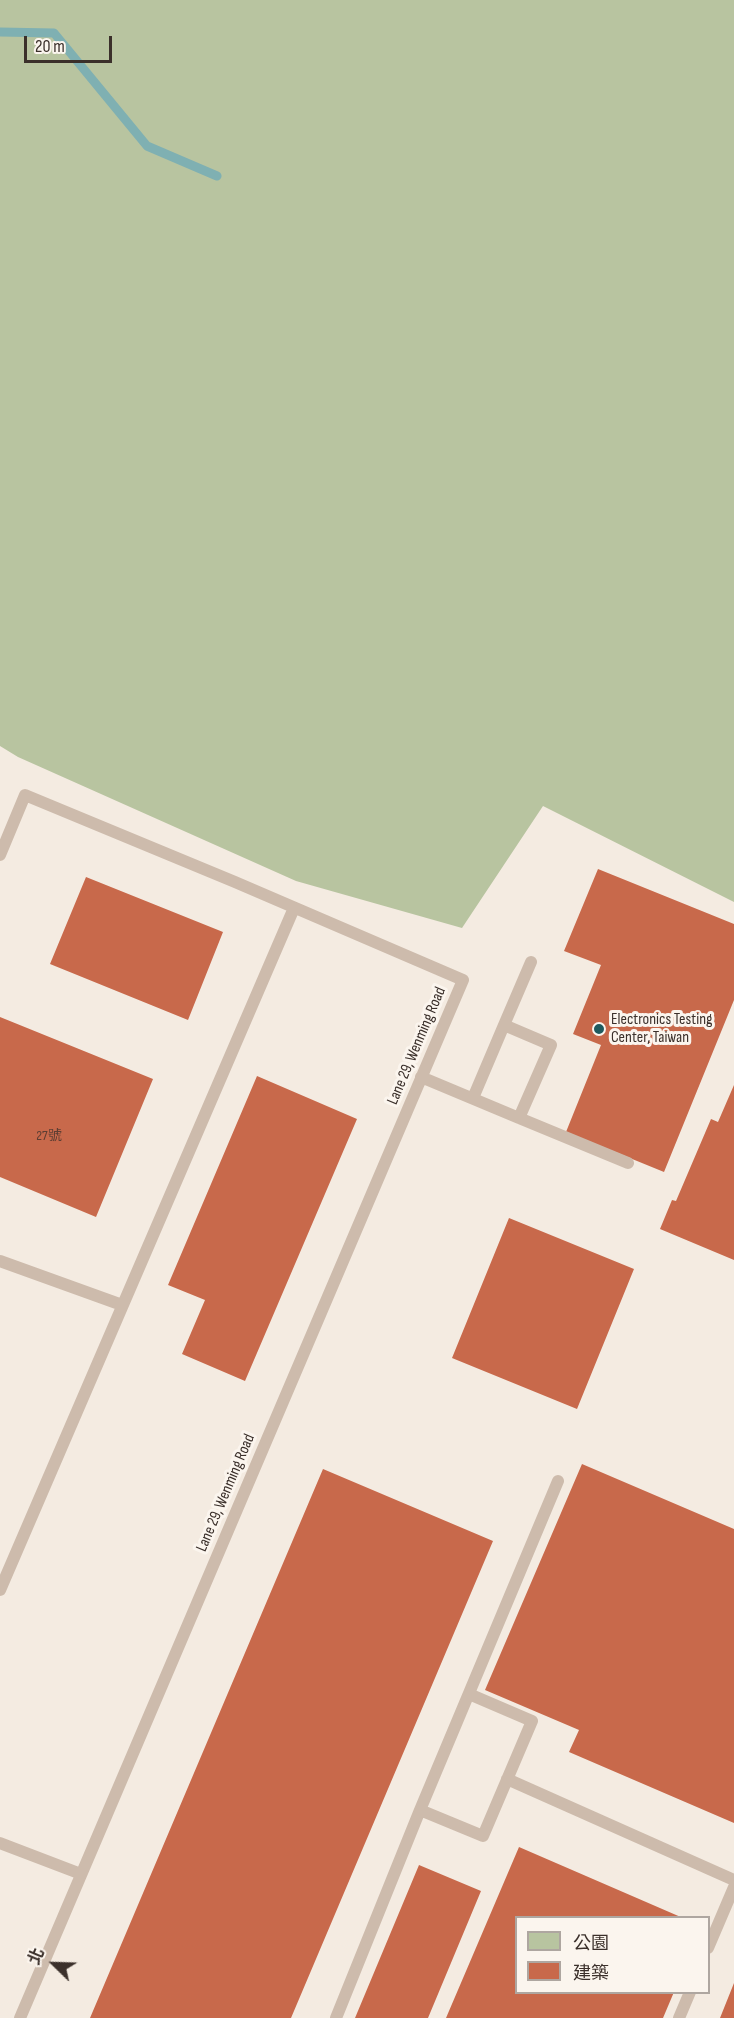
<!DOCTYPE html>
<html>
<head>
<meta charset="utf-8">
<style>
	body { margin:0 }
	#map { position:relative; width:734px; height:2018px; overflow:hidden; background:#f4ebe1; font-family:"Sofia Sans Condensed","Noto Sans TC",sans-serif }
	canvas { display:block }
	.legend { position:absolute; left:515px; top:1916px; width:195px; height:78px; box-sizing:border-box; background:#fbf5ee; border:2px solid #aea6a0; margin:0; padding:8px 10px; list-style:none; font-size:18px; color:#3b302b }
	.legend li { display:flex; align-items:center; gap:12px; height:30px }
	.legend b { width:30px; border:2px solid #aea6a0 }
	.north { position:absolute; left:24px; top:1934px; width:60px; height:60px; -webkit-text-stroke:4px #fbf5ee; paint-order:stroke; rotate:293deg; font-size:16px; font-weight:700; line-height:24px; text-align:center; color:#3b302b }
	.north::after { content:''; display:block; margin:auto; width:21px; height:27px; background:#3b302b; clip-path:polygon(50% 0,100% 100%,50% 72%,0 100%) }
	.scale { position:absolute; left:24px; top:36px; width:88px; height:27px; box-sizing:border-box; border:3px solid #3b302b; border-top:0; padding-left:8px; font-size:18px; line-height:21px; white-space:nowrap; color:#3b302b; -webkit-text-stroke:4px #fbf5ee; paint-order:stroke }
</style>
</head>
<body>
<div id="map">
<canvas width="734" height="2018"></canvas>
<ul class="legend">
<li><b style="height:16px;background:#b8c4a0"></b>公園</li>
<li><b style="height:16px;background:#c8694b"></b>建築</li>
</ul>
<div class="north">北</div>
<div class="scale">20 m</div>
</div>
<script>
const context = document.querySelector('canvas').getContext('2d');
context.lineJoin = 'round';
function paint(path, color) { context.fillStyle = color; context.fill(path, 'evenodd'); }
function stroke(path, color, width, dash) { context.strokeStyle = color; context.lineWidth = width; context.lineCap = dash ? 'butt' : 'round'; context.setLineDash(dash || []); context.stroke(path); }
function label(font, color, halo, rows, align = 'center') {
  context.font = font + ' "Sofia Sans Condensed","Noto Sans TC",sans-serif'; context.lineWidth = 6; context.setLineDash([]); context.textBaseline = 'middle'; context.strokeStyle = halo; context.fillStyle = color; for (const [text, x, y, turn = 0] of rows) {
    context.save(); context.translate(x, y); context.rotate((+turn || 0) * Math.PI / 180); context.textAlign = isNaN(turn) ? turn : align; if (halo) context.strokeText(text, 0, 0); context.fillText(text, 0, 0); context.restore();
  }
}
const green = new Path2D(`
	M 0,0 L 734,0 L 734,902 L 543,806 L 462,928 L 296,881 L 18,757 L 0,746 Z`);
const stream = new Path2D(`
	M 0,32 L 54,33 L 147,146 L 217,176`);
const building = new Path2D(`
	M 598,869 L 734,924 L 734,1000 L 664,1172 L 566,1132 L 601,1045 L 573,1034 L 601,965 L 564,951 Z
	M 86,877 L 223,932 L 188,1020 L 50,964 Z
	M 0,1017 L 153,1079 L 96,1217 L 0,1177 Z
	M 257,1076 L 357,1119 L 245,1381 L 182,1354 L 205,1300 L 168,1285 Z
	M 734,1085 L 734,1260 L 660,1229 L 672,1200 L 676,1201 L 711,1119 L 718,1122 Z
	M 509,1218 L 634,1269 L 577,1409 L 452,1358 Z
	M 582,1464 L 734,1529 L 734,1823 L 569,1752 L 579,1730 L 485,1690 Z
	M 323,1469 L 493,1541 L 291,2018 L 90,2018 Z
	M 519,1847 L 683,1918 L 516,1918 L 516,1992 L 674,1992 L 663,2018 L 446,2018 Z
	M 419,1865 L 481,1891 L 428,2018 L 355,2018 Z
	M 734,1983 L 734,2018 L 720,2018 Z`);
const lane = new Path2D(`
	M 0,855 L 25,795 L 235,882 L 463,980 L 20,2018
	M 504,1025 L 531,962
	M 421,1077 L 519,1118 L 551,1045 L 504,1025 L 473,1098
	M 519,1118 L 628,1163
	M 0,1261 L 122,1305
	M 0,1590 L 294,908
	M 469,1694 L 532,1721 L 483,1836 L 420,1810 L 558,1481
	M 507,1779 L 734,1880
	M 0,1843 L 81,1874
	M 708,1948 L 734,1887
	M 336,2018 L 420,1810
	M 679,2018 L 690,1992`);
const markers = [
	[599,1029,6,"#1f5a5e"]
];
const numberNames = [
	["27號",49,1136]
];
const poiNames = [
	["Electronics Testing",611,1020],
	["Center, Taiwan",611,1038]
];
const streetNames = [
	["Lane 29, Wenming Road",417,1046,-67],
	["Lane 29, Wenming Road",226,1493,-67]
];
paint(green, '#b8c4a0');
stroke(stream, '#7fb0b2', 9);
paint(building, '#c8694b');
stroke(lane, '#cdbbac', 12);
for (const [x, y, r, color] of markers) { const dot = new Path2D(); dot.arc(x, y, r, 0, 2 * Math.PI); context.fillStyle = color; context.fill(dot); stroke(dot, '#fbf5ee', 2); }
label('14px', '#5e3e33', null, numberNames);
label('16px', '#3b302b', '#fbf5ee', poiNames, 'left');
label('16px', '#3b302b', '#fbf5ee', streetNames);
</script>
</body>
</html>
